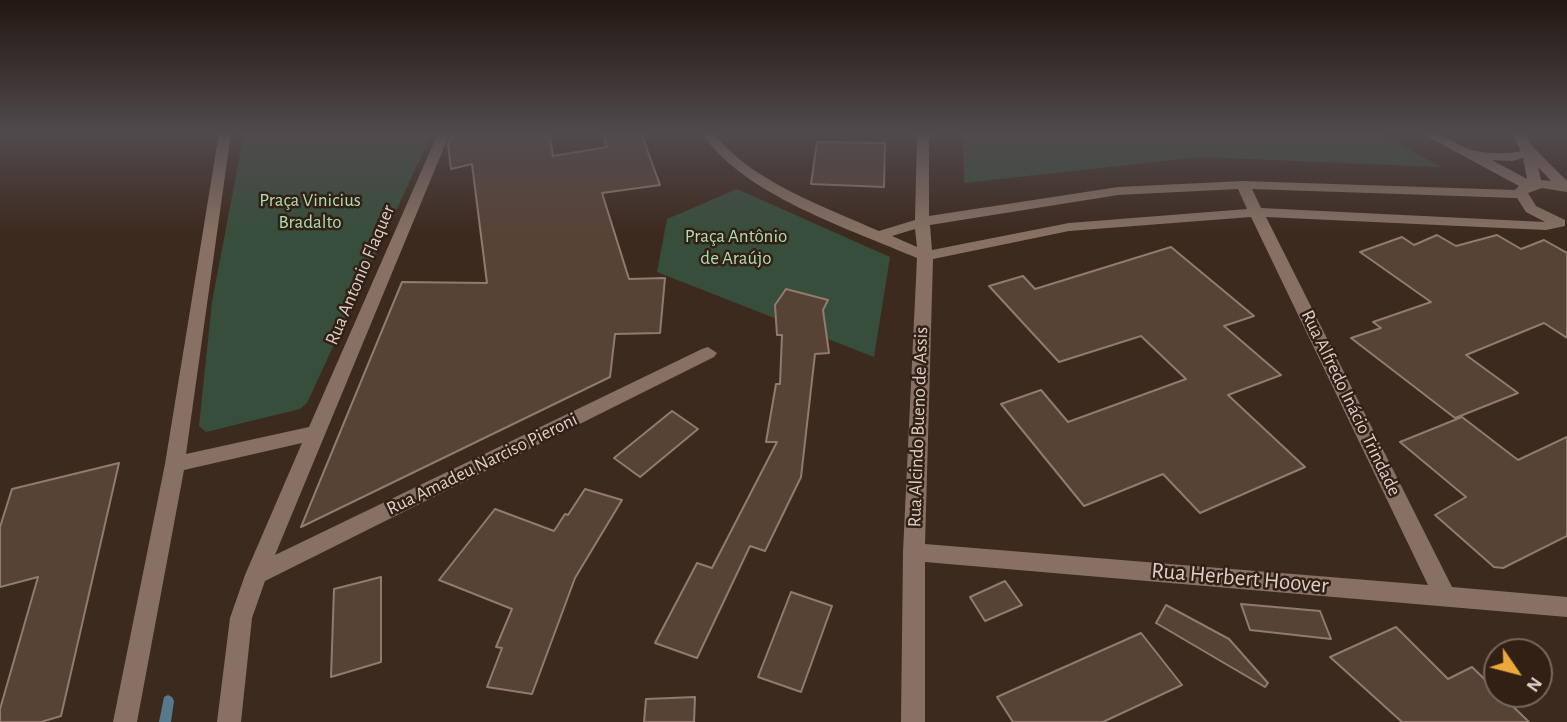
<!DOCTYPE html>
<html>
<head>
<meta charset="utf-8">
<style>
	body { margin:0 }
	#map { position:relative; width:1567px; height:722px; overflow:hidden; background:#3d2a1f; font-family:"Alegreya Sans",sans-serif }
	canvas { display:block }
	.north { position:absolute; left:1483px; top:638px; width:70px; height:70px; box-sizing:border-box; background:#332015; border:2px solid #77665d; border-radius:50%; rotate:125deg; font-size:19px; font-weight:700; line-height:28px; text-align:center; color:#dccfc8 }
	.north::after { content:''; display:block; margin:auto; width:24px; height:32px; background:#eba93a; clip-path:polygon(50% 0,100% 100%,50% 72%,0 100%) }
</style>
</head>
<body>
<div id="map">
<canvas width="1567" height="722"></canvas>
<div class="north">N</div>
</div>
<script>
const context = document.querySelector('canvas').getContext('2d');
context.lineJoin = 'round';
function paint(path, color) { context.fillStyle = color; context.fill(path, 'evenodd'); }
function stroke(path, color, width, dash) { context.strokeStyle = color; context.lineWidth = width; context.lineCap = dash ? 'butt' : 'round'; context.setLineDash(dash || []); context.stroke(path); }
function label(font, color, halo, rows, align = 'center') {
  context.font = font + ' "Alegreya Sans",sans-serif'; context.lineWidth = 5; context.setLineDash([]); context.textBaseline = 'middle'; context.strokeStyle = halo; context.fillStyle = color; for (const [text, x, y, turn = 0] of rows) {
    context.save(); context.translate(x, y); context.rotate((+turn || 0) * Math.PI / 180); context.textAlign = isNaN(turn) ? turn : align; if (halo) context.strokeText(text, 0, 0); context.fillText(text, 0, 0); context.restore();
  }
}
const green = new Path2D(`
	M 244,133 L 432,133 L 307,403 L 300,409 L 206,432 L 199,426 L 212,302 Z
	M 963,133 L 1379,133 L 1441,167 L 1200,157 L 964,183 Z
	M 737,189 L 890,257 L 874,357 L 657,272 L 667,219 Z`);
const stream = new Path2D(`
	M 168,695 L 172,697 L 174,701 L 171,722 L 159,722 L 164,697 Z`);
const building = new Path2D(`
	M 452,133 L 549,133 L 553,156 L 607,147 L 603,133 L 641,133 L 660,185 L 602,193 L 629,279 L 665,278 L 660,333 L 615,334 L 610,377 L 301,527 L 402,282 L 487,283 L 472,164 L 451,169 L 448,145 Z
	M 817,142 L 885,143 L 884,187 L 811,184 Z
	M 1437,235 L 1456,246 L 1497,235 L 1521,249 L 1544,240 L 1567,253 L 1567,338 L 1544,323 L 1466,355 L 1518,393 L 1455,418 L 1351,338 L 1381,328 L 1373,322 L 1431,302 L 1360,252 L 1402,237 L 1414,245 Z
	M 1171,247 L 1254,316 L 1224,326 L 1281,375 L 1228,395 L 1305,467 L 1200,513 L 1163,474 L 1084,506 L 1001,404 L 1041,390 L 1068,422 L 1186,379 L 1141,336 L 1059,362 L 989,286 L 1023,276 L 1035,289 Z
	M 786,289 L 828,300 L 823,310 L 829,353 L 815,354 L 801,477 L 765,551 L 750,546 L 697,658 L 655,643 L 697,563 L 712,568 L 777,442 L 766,442 L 776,384 L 780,384 L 782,335 L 777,335 L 775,305 Z
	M 672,411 L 698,429 L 640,477 L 614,458 Z
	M 1462,417 L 1518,460 L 1567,437 L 1567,536 L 1503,568 L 1494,567 L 1435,515 L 1466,497 L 1400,442 Z
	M 119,463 L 61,716 L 41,722 L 0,722 L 0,709 L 38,577 L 0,587 L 0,527 L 12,489 Z
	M 585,489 L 622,500 L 575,578 L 532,694 L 487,687 L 502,648 L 496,647 L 512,609 L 439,580 L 495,509 L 554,531 L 565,514 L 568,515 Z
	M 381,577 L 381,662 L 331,677 L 334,589 Z
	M 1005,581 L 1022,605 L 985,621 L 970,597 Z
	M 791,592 L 832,606 L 801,692 L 758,677 Z
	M 1241,604 L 1320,611 L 1331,639 L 1250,630 Z
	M 1166,605 L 1229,639 L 1268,683 L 1265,687 L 1156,623 Z
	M 1396,627 L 1448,679 L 1472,667 L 1497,691 L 1497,694 L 1500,694 L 1529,722 L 1402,722 L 1330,657 Z
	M 1141,633 L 1182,685 L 1103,722 L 1013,722 L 997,697 Z
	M 695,697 L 694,722 L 644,722 L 646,699 Z`);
const minor = new Path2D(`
	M 219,133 L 231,133 L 186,454 L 309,427 L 438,133 L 450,133 L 275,555 L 702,349 L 708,347 L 717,353 L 714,357 L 265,581 L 252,618 L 241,722 L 217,722 L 230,618 L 245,575 L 302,443 L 184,470 L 137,722 L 113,722 L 165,464 Z
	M 702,133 L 714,133 C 748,180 827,208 879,231 L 915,220 L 917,133 L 929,133 L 929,216 L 1118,187 L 1243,181 L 1515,190 L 1519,186 L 1421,133 C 1448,132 1455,147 1477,151 C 1489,154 1509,154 1521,151 L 1512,133 L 1524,133 L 1532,146 L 1567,181 L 1567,192 L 1542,188 L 1528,193 L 1536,206 L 1565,220 L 1565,226 L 1546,230 L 1266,217 L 1452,587 L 1567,597 L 1567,617 L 925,562 L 925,722 L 901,722 L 903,552 L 917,258 C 852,230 741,194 702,133 ZM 1523,158 L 1527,179 L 1492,160 L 1512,161 ZM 1538,167 L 1551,181 L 1541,180 ZM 1238,189 L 1247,209 L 1069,223 L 932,250 L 930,225 L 1118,195 ZM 1252,189 L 1517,198 L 1526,212 L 1545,222 L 1261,208 ZM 1251,217 L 1428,585 L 925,544 L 933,259 L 1069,231 ZM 915,229 L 917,247 L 892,236 Z`);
const parkNames = [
	["Praça Vinicius",310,200],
	["Bradalto",310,222],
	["Praça Antônio",736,236],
	["de Araújo",736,258]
];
const streetNames = [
	["Rua Antonio Flaquer",360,275,-67],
	["Rua Alfredo Inácio Trindade",1351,403,64],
	["Rua Alcindo Bueno de Assis",918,427,-88],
	["Rua Amadeu Narciso Pieroni",482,464,-26]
];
const nearStreetnames = [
	["Rua Herbert Hoover",1240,578,5]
];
paint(green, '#374e3c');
paint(stream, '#57798c');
paint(building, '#574236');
stroke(building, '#927b6e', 2);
paint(minor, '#887164');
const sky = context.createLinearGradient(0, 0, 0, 234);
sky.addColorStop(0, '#221711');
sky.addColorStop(0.57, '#514a4d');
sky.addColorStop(1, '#514a4d00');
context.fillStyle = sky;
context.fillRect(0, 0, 1567, 234);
label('19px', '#abdeb4', '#332015', parkNames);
label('19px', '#dccfc8', '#332015', streetNames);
label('23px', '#dccfc8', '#332015', nearStreetnames);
</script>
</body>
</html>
